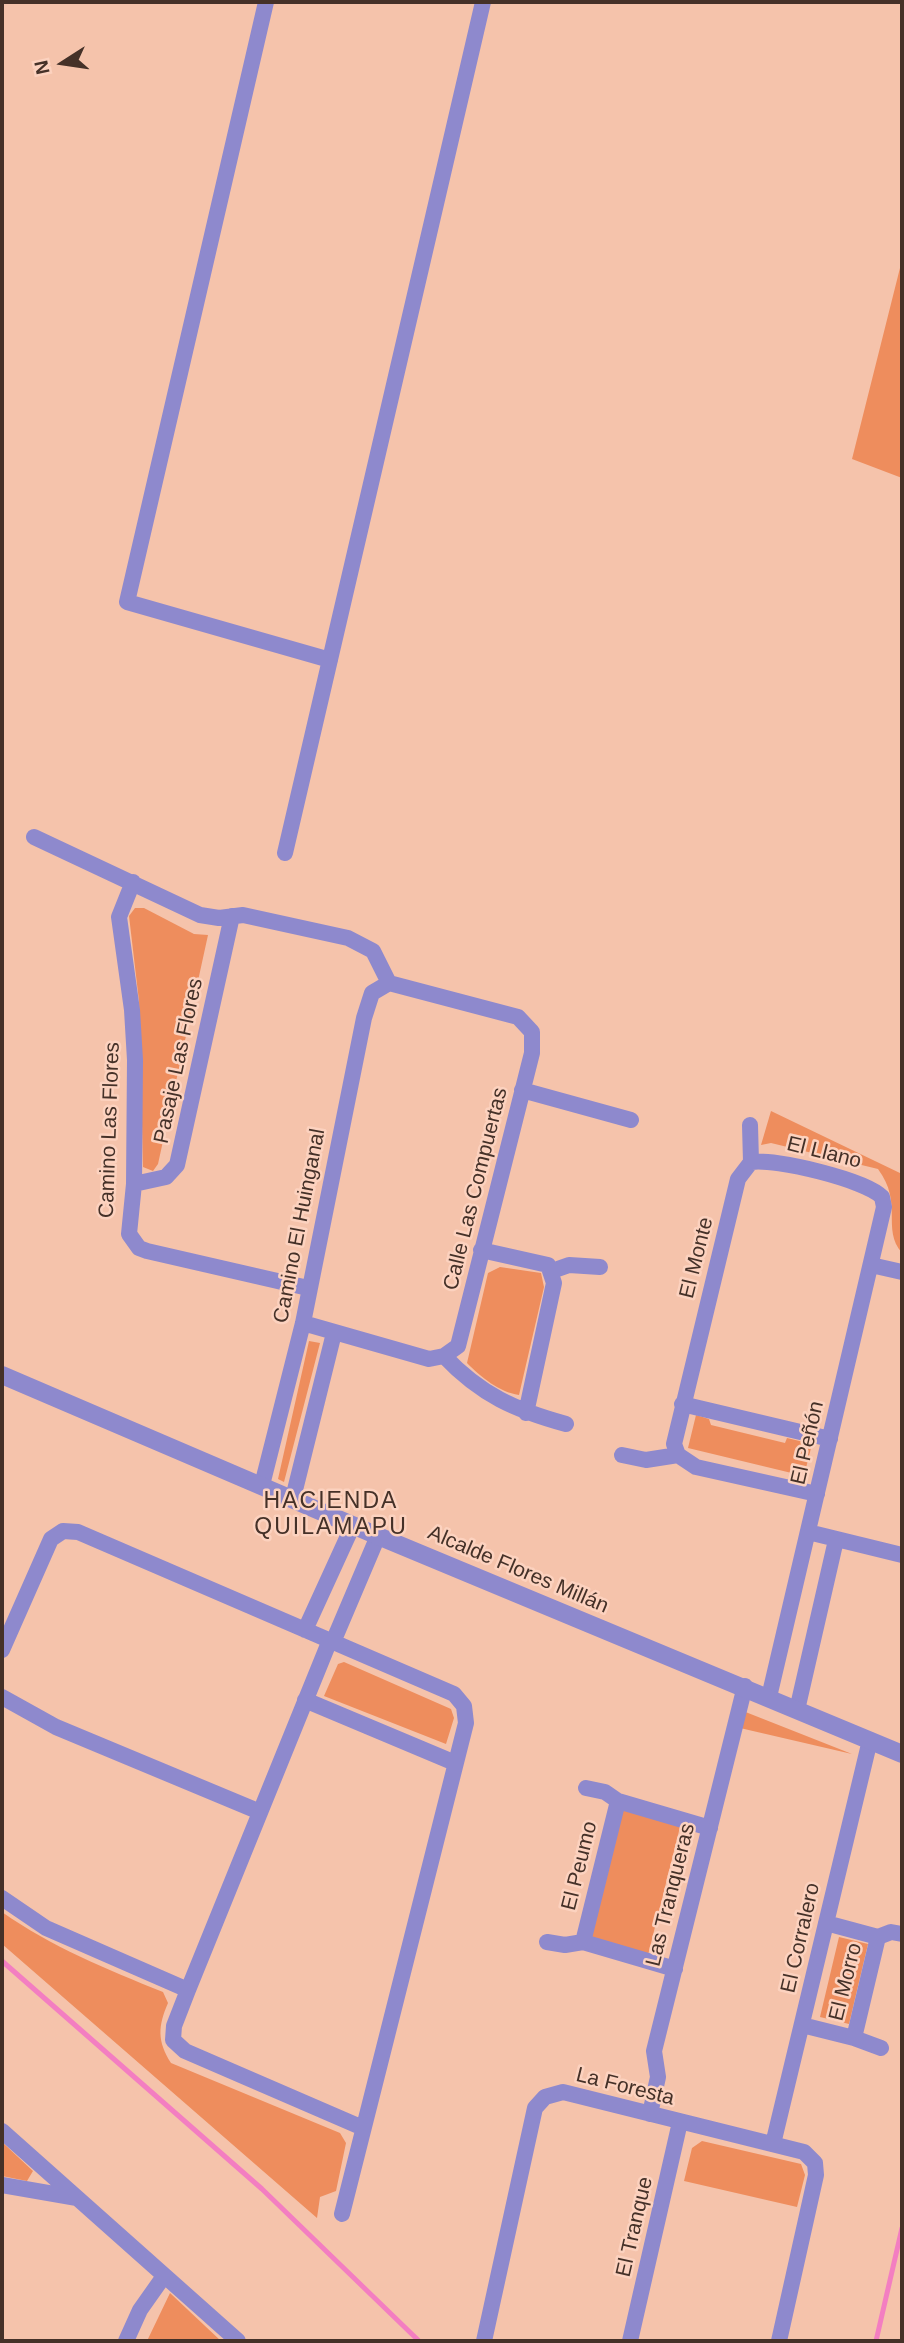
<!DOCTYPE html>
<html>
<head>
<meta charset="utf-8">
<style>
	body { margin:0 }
	#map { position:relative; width:904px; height:2343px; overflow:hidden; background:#f5c3ab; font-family:Arial,sans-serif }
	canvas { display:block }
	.frame { position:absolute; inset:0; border:4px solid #453128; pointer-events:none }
	.north { position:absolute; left:28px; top:28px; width:70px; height:70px; -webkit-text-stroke:5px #fcd2bf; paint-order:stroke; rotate:258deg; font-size:19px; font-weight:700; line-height:28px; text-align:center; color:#453128 }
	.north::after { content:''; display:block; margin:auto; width:24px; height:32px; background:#453128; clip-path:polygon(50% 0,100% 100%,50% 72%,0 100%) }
</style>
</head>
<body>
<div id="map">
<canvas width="904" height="2343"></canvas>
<div class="frame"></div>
<div class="north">N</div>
</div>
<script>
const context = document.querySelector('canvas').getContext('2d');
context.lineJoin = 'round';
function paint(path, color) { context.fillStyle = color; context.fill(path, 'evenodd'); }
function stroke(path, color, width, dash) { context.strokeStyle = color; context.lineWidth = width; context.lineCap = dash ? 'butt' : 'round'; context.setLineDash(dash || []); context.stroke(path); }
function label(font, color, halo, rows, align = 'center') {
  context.font = font + ' Arial,sans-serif'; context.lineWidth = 5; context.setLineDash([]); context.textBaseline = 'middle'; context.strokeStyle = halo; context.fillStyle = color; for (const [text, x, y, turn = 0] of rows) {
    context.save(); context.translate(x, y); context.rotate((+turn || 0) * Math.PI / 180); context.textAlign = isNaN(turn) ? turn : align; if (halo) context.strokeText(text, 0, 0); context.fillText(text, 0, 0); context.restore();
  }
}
const green = new Path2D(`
	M 902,260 L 902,478 L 852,459 Z
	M 135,908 L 144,908 L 194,934 L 208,935 L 158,1164 L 153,1171 L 143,1167 L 139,1001 L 129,916 Z
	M 771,1111 L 902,1174 L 902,1253 C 881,1228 904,1204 878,1169 L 771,1143 L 761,1145 Z
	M 500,1267 L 541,1273 L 544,1287 L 519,1395 C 499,1392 481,1377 467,1363 L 488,1273 Z
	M 309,1341 L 320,1343 L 284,1482 L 278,1479 Z
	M 696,1415 L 709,1419 L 711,1425 L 785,1443 L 787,1438 L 812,1444 L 804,1476 L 688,1448 Z
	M 344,1662 L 451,1709 L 454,1718 L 446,1744 L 324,1696 L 338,1664 Z
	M 743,1711 L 852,1754 L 740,1728 Z
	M 621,1807 L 681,1823 L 648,1955 L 588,1939 Z
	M 2,1912 C 52,1947 106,1969 163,1992 L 168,2003 C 158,2026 157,2041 171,2063 L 340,2133 L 346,2143 L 336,2191 L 320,2197 L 317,2218 L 2,1944 Z
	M 839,1937 L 868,1944 L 849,2024 L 820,2017 Z
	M 702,2141 L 801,2164 L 805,2175 L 797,2207 L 684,2181 L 692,2148 Z
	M 2,2142 L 33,2171 L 27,2181 L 2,2176 Z
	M 170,2293 L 221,2341 L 147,2341 Z`);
const stream = new Path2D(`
	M 2,1961 L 262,2189 L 419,2341
	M 876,2341 L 902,2228`);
const minor = new Path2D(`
	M 266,2 L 127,602 L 330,660
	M 34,837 L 200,915 L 219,918 L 243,915 L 348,938 L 373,951 L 389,983
	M 285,853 L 483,2
	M 133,882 L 119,917 L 132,1010 L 135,1060 L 134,1184 L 129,1234 L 139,1248 L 147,1251 L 308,1288
	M 522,1090 L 631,1120
	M 750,1125 L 751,1162
	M 751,1162 C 775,1158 866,1180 882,1197 L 884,1207 L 769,1697
	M 751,1162 L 738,1179 L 674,1444 L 678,1455 L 696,1467 L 817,1494
	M 134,1184 L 166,1177 L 177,1165 L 232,916
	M 481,1250 L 548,1265 L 554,1283 L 526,1413
	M 871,1265 L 902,1272
	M 552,1271 L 569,1265 L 600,1267
	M 303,1323 L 429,1359 L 444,1356 L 458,1346 L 532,1053 L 532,1032 L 518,1017 L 389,983
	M 444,1356 C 481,1395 515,1410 566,1424
	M 682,1404 L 830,1439
	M 622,1455 L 646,1460 L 678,1455
	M 262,1485 L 303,1323 L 364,1018 L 372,993 L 389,983
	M 293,1498 L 334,1333
	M 808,1532 L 902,1555
	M 305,1630 L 353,1525
	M 330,1640 L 188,1990 L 174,2026 L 173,2040 L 185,2051 L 363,2128
	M 333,1642 L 378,1536
	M 2,1650 L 51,1539 L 63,1531 L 78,1532 L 454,1694 L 464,1706 L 466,1723 L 342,2214
	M 2,1697 L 56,1727 L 260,1812
	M 305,1700 L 455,1763
	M 797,1710 L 836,1540
	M 586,1788 L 605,1792 L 618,1801
	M 2,1898 L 46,1928 L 188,1990
	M 878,1937 L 891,1932 L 902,1934
	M 547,1942 L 565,1945 L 583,1942
	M 675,1969 L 583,1942 L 618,1801 L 710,1828
	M 802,2025 L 854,2038 L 878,1937 L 826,1923
	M 854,2038 L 881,2048
	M 650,2114 L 658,2077 L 654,2051 L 745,1686
	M 2,2131 L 238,2341
	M 773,2144 L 870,1740
	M 2,2185 L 77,2198
	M 126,2341 L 140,2310 L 164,2276
	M 484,2341 L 535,2108 L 545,2097 L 563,2092 L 804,2152 L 815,2163 L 816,2175 L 779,2341
	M 630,2341 L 680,2122`);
const tertiary = new Path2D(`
	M 2,1375 L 378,1536 L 902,1754`);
const streetNames = [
	["Pasaje Las Flores",179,1061,-78],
	["Camino Las Flores",110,1130,-88],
	["El Llano",824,1153,14],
	["Calle Las Compuertas",476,1189,-76],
	["Camino El Huinganal",300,1226,-79],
	["El Monte",697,1258,-76],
	["El Peñón",808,1443,-77],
	["Alcalde Flores Millán",518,1570,23],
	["El Peumo",580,1866,-76],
	["Las Tranqueras",671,1895,-76],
	["El Corralero",801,1938,-77],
	["El Morro",846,1982,-76],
	["La Foresta",625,2087,14],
	["El Tranque",635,2227,-77]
];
const neighbourhoodNames = [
	["HACIENDA",331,1502],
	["QUILAMAPU",331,1528]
];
paint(green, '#ee8d5d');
stroke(stream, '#f37ec1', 5);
stroke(minor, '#8e89cd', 16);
stroke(tertiary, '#8e89cd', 18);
label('21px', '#453128', '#fcd2bf', streetNames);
context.letterSpacing = '2px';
label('23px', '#453128', '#fcd2bf', neighbourhoodNames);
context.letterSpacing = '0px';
</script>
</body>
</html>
